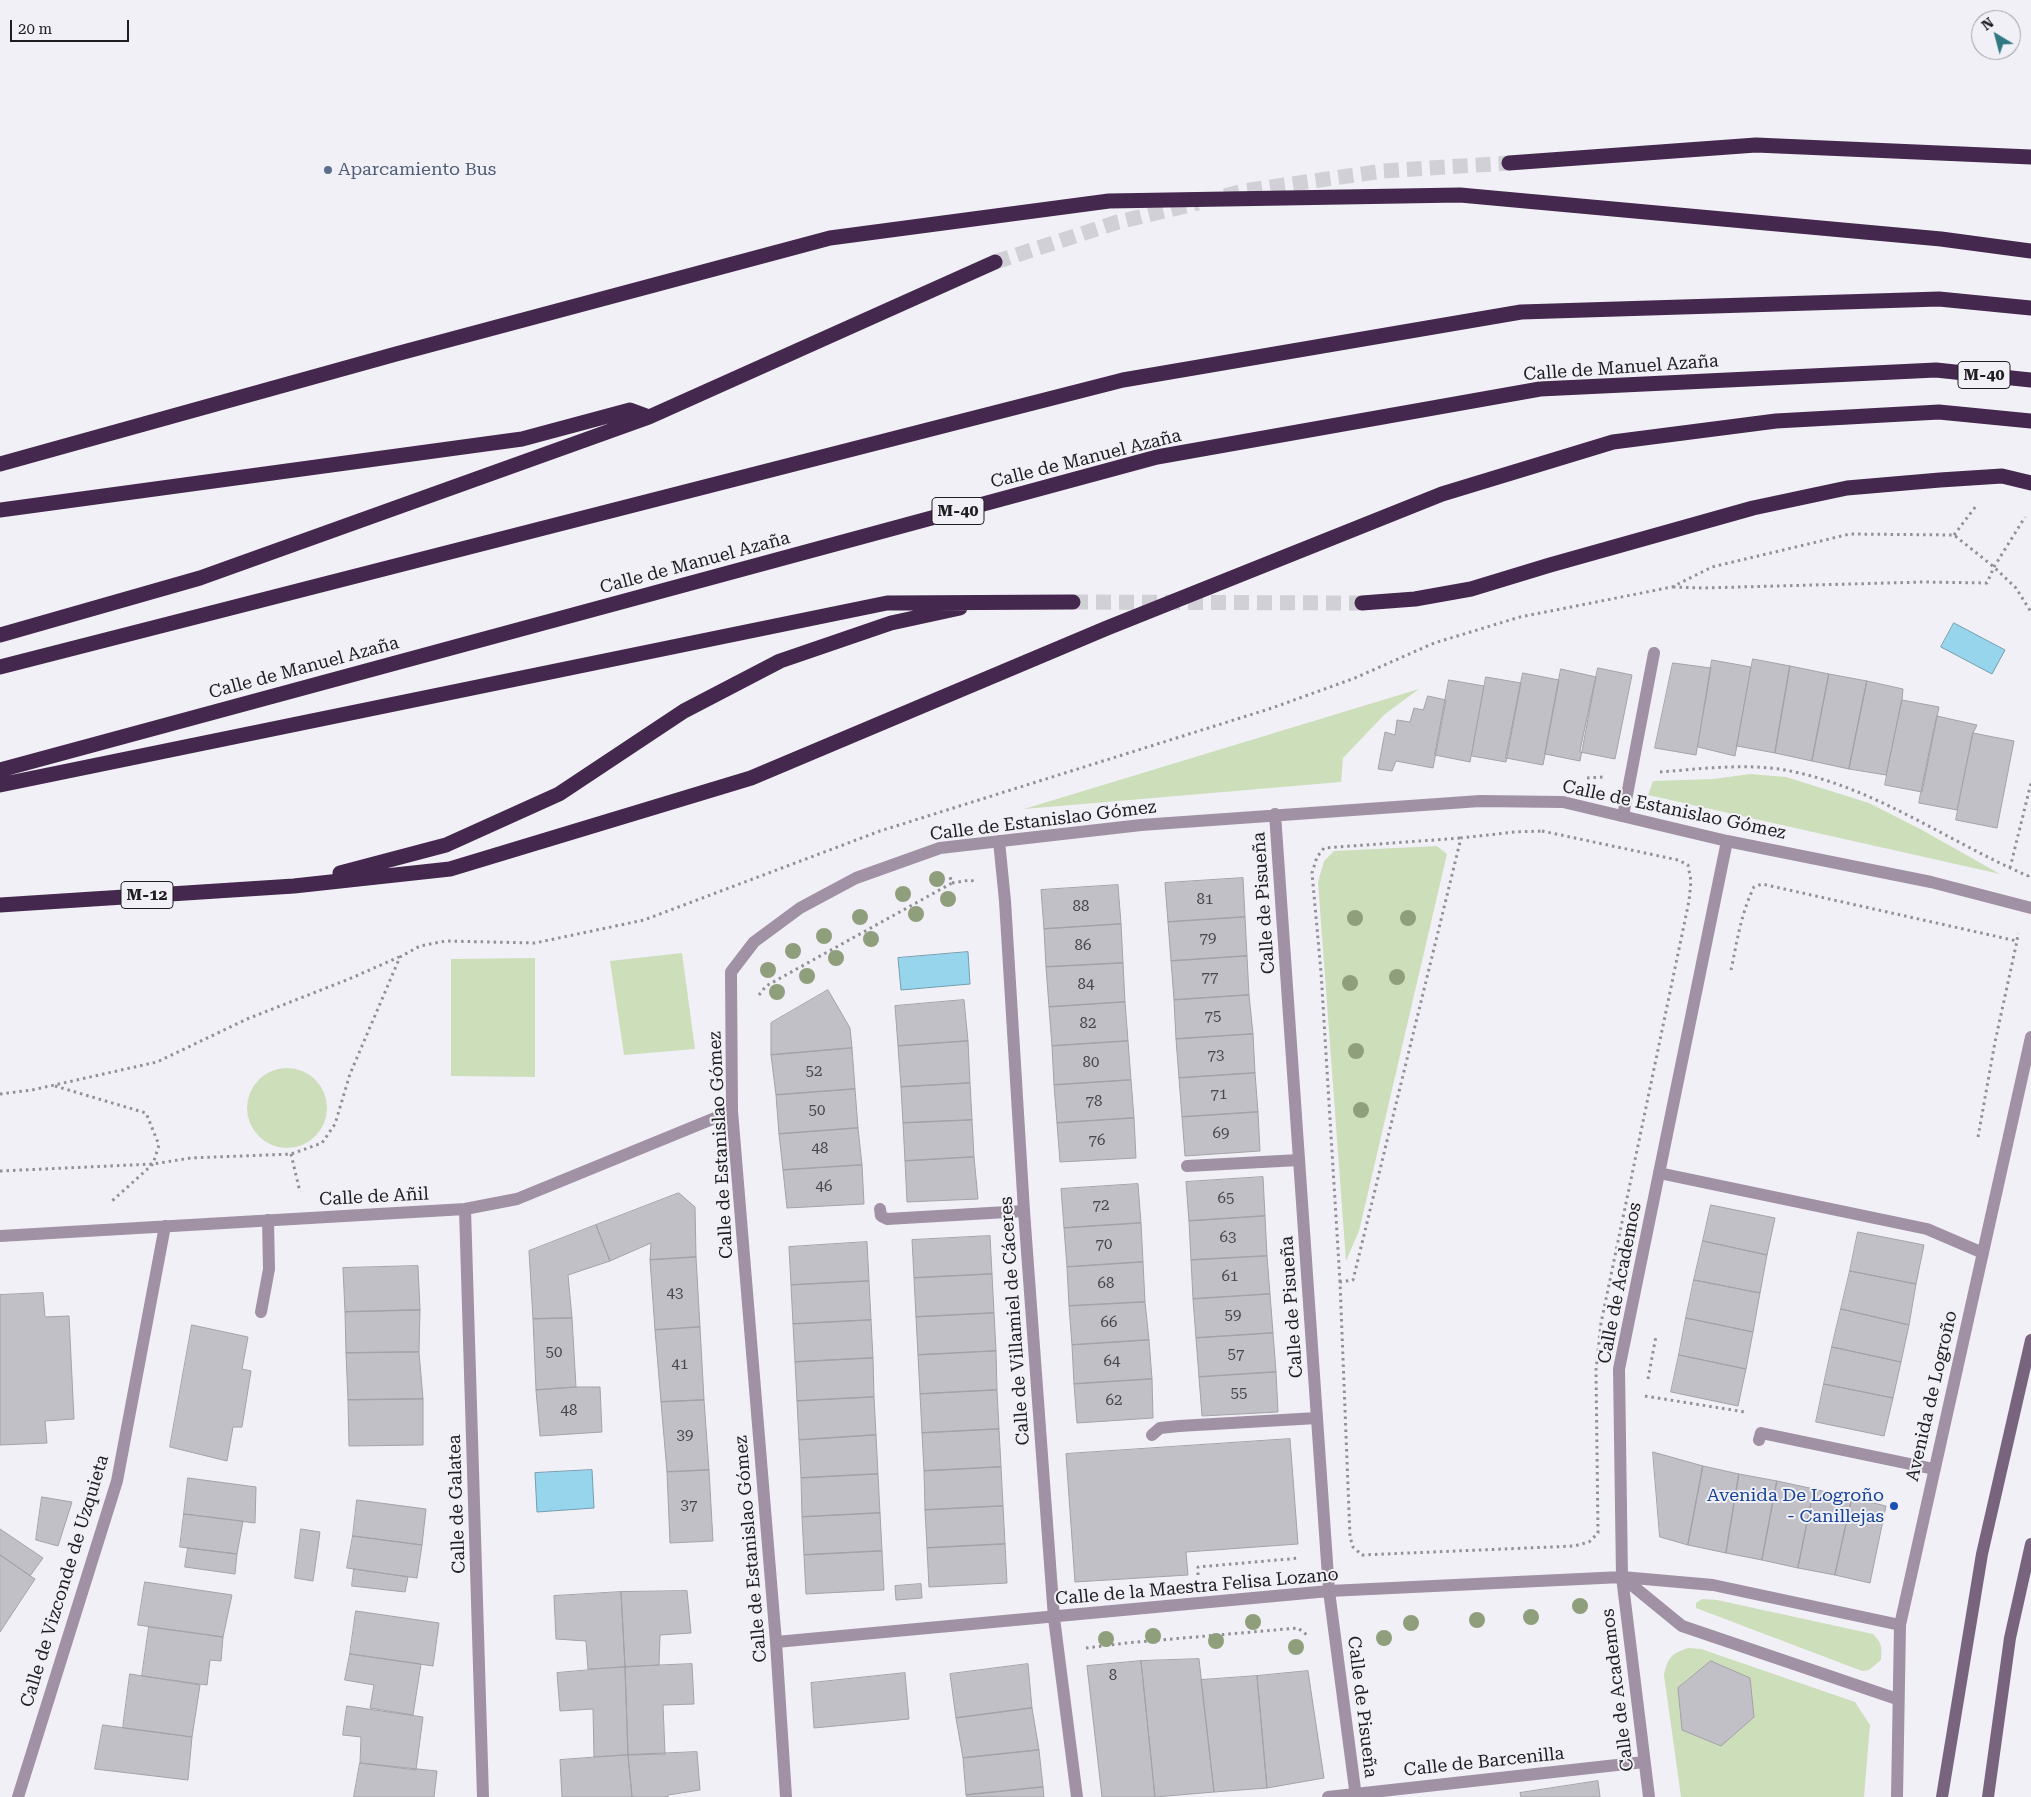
<!DOCTYPE html>
<html>
<head>
<meta charset="utf-8">
<style>
	body { margin:0 }
	#map { position:relative; width:2031px; height:1797px; overflow:hidden; background:#f1f0f7; font-family:"Roboto Serif",serif }
	canvas { display:block }
	.north { position:absolute; left:1971px; top:10px; width:50px; height:50px; box-sizing:border-box; background:#f1f0f7; border:1px solid #9d9ca1; border-radius:50%; rotate:323deg; font-size:14px; font-weight:700; line-height:20px; text-align:center; color:#1e1d20 }
	.north::after { content:''; display:block; margin:auto; width:18px; height:22px; background:#307981; clip-path:polygon(50% 0,100% 100%,50% 72%,0 100%) }
	.scale { position:absolute; left:10px; top:20px; width:119px; height:22px; box-sizing:border-box; border:2px solid #1e1d20; border-top:0; padding-left:6px; font-size:15px; line-height:18px; white-space:nowrap; color:#1e1d20; -webkit-text-stroke:4px #f1f0f7; paint-order:stroke }
</style>
</head>
<body>
<div id="map">
<canvas width="2031" height="1797"></canvas>
<div class="north">N</div>
<div class="scale">20 m</div>
</div>
<script>
const context = document.querySelector('canvas').getContext('2d');
context.lineJoin = 'round';
function paint(path, color) { context.fillStyle = color; context.fill(path, 'evenodd'); }
function stroke(path, color, width, dash) { context.strokeStyle = color; context.lineWidth = width; context.lineCap = dash ? 'butt' : 'round'; context.setLineDash(dash || []); context.stroke(path); }
function label(font, color, halo, rows, align = 'center') {
  context.font = font + ' "Roboto Serif",serif'; context.lineWidth = 4; context.setLineDash([]); context.textBaseline = 'middle'; context.strokeStyle = halo; context.fillStyle = color; for (const [text, x, y, turn = 0] of rows) {
    context.save(); context.translate(x, y); context.rotate((+turn || 0) * Math.PI / 180); context.textAlign = isNaN(turn) ? turn : align; if (halo) context.strokeText(text, 0, 0); context.fillText(text, 0, 0); context.restore();
  }
}
const green = new Path2D(`
	M 1419,689 L 1385,714 L 1343,758 L 1341,782 L 1024,809 Z
	M 1750,774 L 1786,777 L 1869,803 L 1922,830 L 2000,874 L 1648,795 L 1653,781 L 1713,779 Z
	M 1437,846 L 1447,854 L 1359,1231 L 1346,1261 L 1318,882 L 1324,861 L 1334,851 Z
	M 682,953 L 695,1049 L 624,1055 L 610,961 Z
	M 535,958 L 535,1077 L 451,1076 L 451,959 Z
	M247 1108a40 40 0 1 1 80 0a40 40 0 1 1-80 0Z
	M 1702,1599 L 1717,1600 L 1873,1634 C 1882,1643 1882,1647 1881,1660 L 1869,1670 L 1862,1671 L 1696,1608 L 1696,1603 Z
	M 1688,1648 L 1701,1649 L 1855,1702 L 1870,1725 L 1864,1797 L 1681,1797 L 1664,1675 C 1668,1657 1671,1654 1688,1648 Z`);
const water = new Path2D(`
	M 1954,623 L 2005,650 L 1992,674 L 1941,647 Z
	M 968,952 L 970,984 L 901,990 L 898,958 Z
	M 592,1470 L 594,1508 L 537,1512 L 535,1473 Z`);
const building = new Path2D(`
	M 1753,659 L 1790,666 L 1775,753 L 1737,746 Z
	M 1712,660 L 1751,667 L 1735,756 L 1698,747 Z
	M 1673,663 L 1711,668 L 1696,755 L 1655,748 Z
	M 1790,666 L 1829,674 L 1812,761 L 1775,753 Z
	M 1598,668 L 1632,675 L 1615,759 L 1580,752 Z
	M 1561,669 L 1596,677 L 1580,761 L 1545,754 Z
	M 1523,673 L 1559,680 L 1543,765 L 1506,758 Z
	M 1829,674 L 1867,681 L 1849,769 L 1812,761 Z
	M 1486,677 L 1521,683 L 1506,762 L 1472,756 Z
	M 1449,680 L 1484,686 L 1470,762 L 1435,755 Z
	M 1867,681 L 1903,689 L 1902,700 L 1886,775 L 1849,769 Z
	M 1428,696 L 1446,700 L 1433,768 L 1396,761 L 1392,771 L 1378,769 L 1385,732 L 1395,735 L 1397,720 L 1410,722 L 1414,708 L 1423,710 Z
	M 1902,700 L 1939,707 L 1922,792 L 1885,785 Z
	M 1937,716 L 1977,725 L 1973,733 L 1957,810 L 1919,803 Z
	M 1973,733 L 2014,741 L 1997,828 L 1956,820 Z
	M 1243,878 L 1245,917 L 1168,922 L 1165,883 Z
	M 1118,885 L 1121,924 L 1044,929 L 1041,890 Z
	M 1245,917 L 1247,956 L 1171,961 L 1168,922 Z
	M 1121,924 L 1123,963 L 1046,967 L 1044,929 Z
	M 1247,956 L 1249,995 L 1174,1000 L 1171,961 Z
	M 1123,963 L 1125,1002 L 1049,1007 L 1046,967 Z
	M 828,990 L 850,1028 L 852,1048 L 771,1055 L 771,1023 Z
	M 1249,995 L 1253,1034 L 1176,1039 L 1174,1000 Z
	M 964,1000 L 968,1041 L 898,1046 L 895,1006 Z
	M 1125,1002 L 1128,1041 L 1052,1046 L 1049,1007 Z
	M 1253,1034 L 1255,1073 L 1179,1078 L 1176,1039 Z
	M 968,1041 L 970,1083 L 901,1087 L 898,1046 Z
	M 1128,1041 L 1131,1080 L 1054,1085 L 1052,1046 Z
	M 852,1048 L 855,1089 L 776,1095 L 771,1055 Z
	M 1255,1073 L 1258,1112 L 1182,1117 L 1179,1078 Z
	M 1131,1080 L 1134,1118 L 1057,1123 L 1054,1085 Z
	M 970,1083 L 972,1120 L 903,1123 L 901,1087 Z
	M 855,1089 L 858,1128 L 779,1134 L 776,1095 Z
	M 1258,1112 L 1260,1151 L 1185,1156 L 1182,1117 Z
	M 1134,1118 L 1136,1158 L 1060,1162 L 1057,1123 Z
	M 972,1120 L 974,1157 L 905,1161 L 903,1123 Z
	M 858,1128 L 862,1165 L 783,1170 L 779,1134 Z
	M 974,1157 L 978,1199 L 907,1202 L 905,1161 Z
	M 862,1165 L 864,1204 L 787,1208 L 783,1170 Z
	M 1263,1177 L 1265,1216 L 1189,1221 L 1186,1182 Z
	M 1138,1184 L 1141,1223 L 1064,1228 L 1061,1189 Z
	M 679,1193 L 695,1207 L 696,1257 L 650,1260 L 651,1243 L 610,1261 L 596,1225 Z
	M 1711,1205 L 1775,1218 L 1767,1255 L 1703,1241 Z
	M 1265,1216 L 1267,1256 L 1191,1260 L 1189,1221 Z
	M 1141,1223 L 1143,1262 L 1067,1267 L 1064,1228 Z
	M 596,1225 L 610,1261 L 568,1275 L 572,1318 L 533,1319 L 529,1251 Z
	M 1858,1232 L 1924,1245 L 1916,1284 L 1850,1271 Z
	M 990,1236 L 992,1274 L 914,1278 L 912,1240 Z
	M 1703,1241 L 1767,1255 L 1760,1293 L 1694,1280 Z
	M 867,1242 L 869,1281 L 791,1285 L 789,1247 Z
	M 1267,1256 L 1270,1294 L 1193,1299 L 1191,1260 Z
	M 696,1257 L 700,1327 L 655,1330 L 650,1260 Z
	M 1143,1262 L 1145,1302 L 1069,1306 L 1067,1267 Z
	M 418,1266 L 420,1310 L 345,1312 L 343,1268 Z
	M 1850,1271 L 1916,1284 L 1909,1325 L 1841,1309 Z
	M 992,1274 L 994,1313 L 916,1317 L 914,1278 Z
	M 1694,1280 L 1760,1293 L 1753,1332 L 1686,1318 Z
	M 869,1281 L 871,1320 L 793,1324 L 791,1285 Z
	M 43,1293 L 45,1317 L 69,1316 L 74,1419 L 45,1421 L 47,1443 L 0,1445 L 0,1295 Z
	M 1270,1294 L 1273,1333 L 1196,1338 L 1193,1299 Z
	M 1145,1302 L 1149,1340 L 1072,1345 L 1069,1306 Z
	M 1841,1309 L 1909,1325 L 1901,1362 L 1832,1347 Z
	M 420,1310 L 419,1352 L 346,1353 L 345,1312 Z
	M 994,1313 L 996,1351 L 918,1355 L 916,1317 Z
	M 572,1318 L 576,1387 L 536,1390 L 533,1319 Z
	M 1686,1318 L 1753,1332 L 1746,1369 L 1679,1355 Z
	M 871,1320 L 873,1358 L 795,1362 L 793,1324 Z
	M 192,1325 L 248,1337 L 242,1369 L 251,1371 L 242,1427 L 233,1427 L 227,1461 L 170,1447 Z
	M 700,1327 L 704,1400 L 661,1402 L 655,1330 Z
	M 1273,1333 L 1276,1372 L 1199,1377 L 1196,1338 Z
	M 1149,1340 L 1152,1379 L 1074,1384 L 1072,1345 Z
	M 1832,1347 L 1901,1362 L 1893,1398 L 1824,1384 Z
	M 996,1351 L 997,1390 L 920,1394 L 918,1355 Z
	M 419,1352 L 423,1399 L 348,1400 L 346,1353 Z
	M 1679,1355 L 1746,1369 L 1738,1406 L 1671,1392 Z
	M 873,1358 L 874,1397 L 797,1401 L 795,1362 Z
	M 1276,1372 L 1278,1412 L 1202,1416 L 1199,1377 Z
	M 1152,1379 L 1153,1418 L 1077,1423 L 1074,1384 Z
	M 1824,1384 L 1893,1398 L 1884,1436 L 1816,1422 Z
	M 576,1387 L 600,1387 L 602,1432 L 540,1436 L 536,1390 Z
	M 997,1390 L 999,1429 L 922,1433 L 920,1394 Z
	M 874,1397 L 876,1435 L 799,1440 L 797,1401 Z
	M 423,1399 L 423,1445 L 349,1446 L 348,1400 Z
	M 704,1400 L 709,1470 L 667,1472 L 661,1402 Z
	M 999,1429 L 1001,1467 L 924,1471 L 922,1433 Z
	M 876,1435 L 878,1474 L 801,1478 L 799,1440 Z
	M 1290,1439 L 1298,1544 L 1186,1552 L 1188,1575 L 1075,1582 L 1066,1454 Z
	M 1653,1452 L 1703,1466 L 1688,1545 L 1660,1537 Z
	M 1703,1466 L 1739,1474 L 1726,1553 L 1688,1545 Z
	M 1001,1467 L 1003,1506 L 925,1510 L 924,1471 Z
	M 709,1470 L 713,1541 L 670,1543 L 667,1472 Z
	M 878,1474 L 880,1513 L 802,1517 L 801,1478 Z
	M 1739,1474 L 1777,1481 L 1762,1560 L 1726,1553 Z
	M 188,1478 L 256,1487 L 255,1523 L 184,1514 Z
	M 1777,1481 L 1814,1489 L 1798,1568 L 1762,1560 Z
	M 1814,1489 L 1852,1498 L 1835,1575 L 1798,1568 Z
	M 42,1497 L 72,1502 L 58,1546 L 36,1540 Z
	M 1852,1498 L 1886,1506 L 1870,1583 L 1835,1575 Z
	M 357,1500 L 426,1509 L 422,1545 L 353,1536 Z
	M 1003,1506 L 1005,1544 L 927,1548 L 925,1510 Z
	M 880,1513 L 882,1551 L 804,1555 L 802,1517 Z
	M 184,1514 L 243,1521 L 237,1554 L 180,1547 Z
	M 0,1529 L 43,1558 L 30,1576 L 0,1555 Z
	M 301,1529 L 320,1532 L 313,1581 L 295,1578 Z
	M 353,1536 L 422,1545 L 417,1578 L 347,1568 Z
	M 1005,1544 L 1007,1583 L 929,1587 L 927,1548 Z
	M 188,1548 L 237,1554 L 235,1574 L 185,1567 Z
	M 882,1551 L 884,1590 L 806,1594 L 804,1555 Z
	M 0,1555 L 35,1579 L 0,1632 Z
	M 354,1569 L 408,1577 L 405,1592 L 352,1586 Z
	M 145,1582 L 232,1595 L 223,1637 L 138,1625 Z
	M 921,1584 L 922,1598 L 896,1600 L 895,1586 Z
	M 687,1591 L 691,1633 L 660,1635 L 659,1665 L 625,1667 L 621,1592 Z
	M 621,1592 L 625,1667 L 588,1669 L 586,1641 L 556,1639 L 554,1596 Z
	M 356,1611 L 439,1623 L 433,1666 L 350,1654 Z
	M 149,1627 L 223,1637 L 221,1661 L 210,1660 L 207,1685 L 142,1676 Z
	M 350,1654 L 421,1664 L 413,1715 L 370,1708 L 374,1685 L 345,1680 Z
	M 1199,1659 L 1214,1792 L 1155,1797 L 1141,1661 Z
	M 1141,1661 L 1155,1797 L 1102,1797 L 1087,1666 Z
	M 1711,1661 L 1750,1678 L 1754,1717 L 1721,1746 L 1682,1730 L 1678,1688 Z
	M 692,1664 L 694,1704 L 663,1705 L 665,1754 L 628,1755 L 625,1667 Z
	M 1028,1664 L 1032,1708 L 956,1718 L 950,1674 Z
	M 625,1667 L 628,1755 L 594,1757 L 593,1709 L 560,1711 L 557,1673 Z
	M 1308,1671 L 1324,1778 L 1267,1788 L 1257,1676 Z
	M 905,1673 L 909,1719 L 814,1728 L 811,1683 Z
	M 130,1674 L 200,1685 L 192,1737 L 123,1728 Z
	M 1257,1676 L 1267,1788 L 1214,1792 L 1201,1680 Z
	M 347,1706 L 423,1717 L 416,1770 L 360,1763 L 361,1737 L 343,1735 Z
	M 1032,1708 L 1039,1750 L 963,1758 L 956,1718 Z
	M 103,1725 L 192,1737 L 188,1780 L 95,1769 Z
	M 1039,1750 L 1043,1787 L 966,1795 L 963,1758 Z
	M 697,1752 L 700,1790 L 668,1795 L 668,1797 L 632,1797 L 628,1755 Z
	M 628,1755 L 632,1797 L 562,1797 L 560,1760 Z
	M 360,1763 L 437,1771 L 434,1797 L 354,1797 Z
	M 1598,1781 L 1600,1797 L 1521,1797 L 1520,1793 Z
	M 1043,1787 L 1044,1797 L 967,1797 L 966,1795 Z`);
const motorwayTunnel = new Path2D(`
	M 1225,196 L 1243,191 L 1383,171 L 1509,163
	M 995,262 L 1118,222 L 1198,203
	M 1073,602 L 1362,603`);
const path = new Path2D(`
	M 1954,535 L 1976,506
	M 1673,587 L 1703,588 L 1924,582 L 1987,583 L 1994,567 L 2025,517
	M 1660,772 C 1700,769 1745,763 1785,770 C 1873,786 1947,841 2028,876 L 2028,880
	M 1587,778 L 1604,777
	M 1542,831 L 1678,860 L 1688,865 L 1691,881 L 1689,901 L 1601,1323 L 1596,1370 L 1598,1533 L 1589,1542 L 1574,1546 L 1362,1555 L 1353,1547 L 1350,1537 L 1340,1282 L 1353,1280 L 1461,838 L 1514,832 Z
	M 2010,868 L 2031,783
	M 952,883 L 970,880 L 976,882
	M 1731,970 C 1737,942 1741,913 1754,887 L 1762,884 L 2017,941 L 2018,933
	M 759,995 L 766,986 L 952,883 L 949,874
	M 55,1086 L 146,1113 L 159,1145 L 153,1164 L 112,1201
	M 0,1094 L 32,1090 L 157,1062 L 247,1019 L 349,979 L 399,957
	M 1978,1137 L 1995,1042 L 2017,941
	M 291,1154 L 300,1192
	M 0,1171 L 153,1164 L 191,1158 L 291,1154 L 322,1143 L 335,1124 L 350,1074 L 400,957 L 420,946 L 446,941 L 535,943 L 644,920 L 880,831 L 1272,708 L 1355,678 L 1434,643 L 1520,617 L 1672,587 L 1712,567 L 1850,534 L 1954,535 L 1994,567 L 2016,588 L 2031,612
	M 1340,1282 L 1321,972 L 1312,873 L 1317,857 L 1324,848 L 1461,838
	M 1648,1379 L 1656,1336
	M 1645,1396 L 1745,1412
	M 1198,1575 L 1198,1567 L 1300,1558
	M 1086,1648 L 1126,1643 L 1298,1628 L 1307,1635`);
const service = new Path2D(`
	M 1623,816 L 1654,653
	M 1187,1166 L 1299,1160
	M 1659,1173 L 1927,1229 L 1983,1253
	M 880,1209 L 881,1216 L 887,1219 L 1024,1211
	M 261,1312 L 269,1269 L 268,1220
	M 1152,1435 L 1160,1428 L 1179,1426 L 1317,1418
	M 1759,1440 L 1761,1433 L 1934,1469
	M 1897,1797 L 1900,1625 L 2031,1037`);
const pedestrian = new Path2D(`
	M 1328,1797 L 1644,1762`);
const minor = new Path2D(`
	M 1275,814 L 1329,1591 L 1356,1797
	M 999,841 L 1005,901 L 1024,1211 L 1054,1618 L 1077,1797
	M 465,1209 L 483,1797
	M 0,1236 L 465,1209 L 517,1199 L 732,1111
	M 1622,1577 L 1682,1626 L 1897,1699
	M 776,1642 L 1329,1591 L 1622,1577 L 1713,1585 L 1900,1625
	M 18,1797 L 117,1481 L 165,1226
	M 786,1797 L 776,1642 L 732,1111 L 731,972 L 754,942 L 800,908 L 856,878 L 940,848 L 1141,825 L 1480,801 L 1563,802 L 1727,841 L 1931,882 L 2031,908
	M 1649,1797 L 1622,1577 L 1619,1369 L 1727,841`);
const secondary = new Path2D(`
	M 1942,1797 L 1982,1554 L 2031,1340
	M 1988,1797 L 2010,1638 L 2031,1544`);
const motorway = new Path2D(`
	M 1509,163 L 1756,145 L 2031,157
	M 0,464 L 396,354 L 830,238 L 1109,201 L 1460,195 L 1941,239 L 2031,251
	M 0,510 L 522,439 L 630,410 L 649,417
	M 1362,603 L 1415,599 L 1471,589 L 1550,565 L 1753,508 L 1847,488 L 1940,480 L 2002,476 L 2031,483
	M 0,635 L 200,578 L 649,417 L 995,262
	M 0,667 L 1123,380 L 1521,312 L 1939,299 L 2031,308
	M 0,770 L 1157,457 L 1540,389 L 1936,370 L 2031,380
	M 0,785 L 887,603 L 1073,602
	M 340,873 L 446,845 L 559,794 L 684,711 L 780,661 L 891,623 L 960,608
	M 0,905 L 294,886 L 450,869 L 751,778 L 1107,628 L 1442,494 L 1613,442 L 1776,421 L 1939,412 L 2031,421`);
const trees = [
	[937,879],
	[903,894],
	[948,899],
	[916,914],
	[860,917],
	[1355,918],
	[1408,918],
	[824,936],
	[871,939],
	[793,951],
	[836,958],
	[768,970],
	[807,976],
	[1397,977],
	[1350,983],
	[777,992],
	[1356,1051],
	[1361,1110],
	[1580,1606],
	[1531,1617],
	[1477,1620],
	[1253,1622],
	[1411,1623],
	[1153,1636],
	[1384,1638],
	[1106,1639],
	[1216,1641],
	[1296,1647]
];
const markers = [
	[328,170,5,"#5c6f8a"],
	[1894,1506,5,"#1a4fb4"]
];
const numberNames = [
	["81",1205,900],
	["88",1081,907],
	["79",1208,939],
	["86",1083,946],
	["77",1210,978],
	["84",1086,985],
	["75",1213,1017],
	["82",1088,1024],
	["73",1216,1056],
	["80",1091,1063],
	["52",814,1072],
	["71",1219,1095],
	["78",1094,1102],
	["50",817,1111],
	["69",1221,1134],
	["76",1097,1141],
	["48",820,1149],
	["46",824,1187],
	["65",1226,1199],
	["72",1101,1206],
	["63",1228,1238],
	["70",1104,1245],
	["61",1230,1277],
	["68",1106,1284],
	["43",675,1294],
	["59",1233,1316],
	["66",1109,1323],
	["50",554,1353],
	["57",1236,1355],
	["64",1112,1362],
	["41",680,1365],
	["55",1239,1394],
	["62",1114,1401],
	["48",569,1411],
	["39",685,1436],
	["37",689,1506],
	["8",1113,1676]
];
const shields = [
	[1984,375,52],
	[958,511,52],
	[147,895,52]
];
const shieldNames = [
	["M-40",1984,375],
	["M-40",958,511],
	["M-12",147,895]
];
const serviceNames = [
	["Aparcamiento Bus",338,170]
];
const streetNames = [
	["Calle de Manuel Azaña",1621,368,-4],
	["Calle de Manuel Azaña",1086,459,-14],
	["Calle de Manuel Azaña",695,563,-15],
	["Calle de Manuel Azaña",304,668,-15],
	["Calle de Estanislao Gómez",1674,810,12],
	["Calle de Estanislao Gómez",1043,821,-7],
	["Calle de Pisueña",1264,903,-94],
	["Calle de Estanislao Gómez",721,1145,-93],
	["Calle de Añil",374,1197,-3],
	["Calle de Academos",1620,1283,-79],
	["Calle de Pisueña",1292,1307,-94],
	["Calle de Villamiel de Cáceres",1015,1321,-94],
	["Avenida de Logroño",1932,1396,-77],
	["Calle de Galatea",457,1504,-92],
	["Calle de Estanislao Gómez",751,1549,-95],
	["Calle de Vizconde de Uzquieta",65,1581,-73],
	["Calle de la Maestra Felisa Lozano",1197,1587,-5],
	["Calle de Academos",1618,1690,-97],
	["Calle de Pisueña",1362,1707,83],
	["Calle de Barcenilla",1484,1762,-6]
];
const transitNames = [
	["Avenida De Logroño",1884,1496],
	["- Canillejas",1884,1517]
];
paint(green, '#ccdfba');
paint(water, '#97d5ed');
stroke(water, '#739eb0', 1);
paint(building, '#c1c0c7');
stroke(building, '#a3a2a8', 1);
stroke(motorwayTunnel, '#d1d0d7', 15, [15, 8]);
stroke(path, '#919096', 3, [2.5, 4]);
stroke(service, '#a091a4', 12);
stroke(pedestrian, '#a091a4', 12);
stroke(minor, '#a091a4', 12);
stroke(secondary, '#79647e', 12);
stroke(motorway, '#45284d', 15);
context.fillStyle = '#8f9f7c';
for (const [x, y] of trees) { context.beginPath(); context.arc(x, y, 8, 0, 2 * Math.PI); context.fill(); }
for (const [x, y, r, color] of markers) { const dot = new Path2D(); dot.arc(x, y, r, 0, 2 * Math.PI); context.fillStyle = color; context.fill(dot); stroke(dot, '#f1f0f7', 2); }
label('15px', '#47464a', null, numberNames);
for (const [x, y, w] of shields) { const box = new Path2D(); box.roundRect(x - w / 2, y - 13.5, w, 27, 4); context.fillStyle = '#f1f0f7'; context.fill(box); stroke(box, '#1e1d20', 1); }
label('bold 16px', '#1e1d20', null, shieldNames);
label('18px', '#4e5e75', '#f1f0f7', serviceNames, 'left');
label('18px', '#1e1d20', '#f1f0f7', streetNames);
label('18px', '#164399', '#f1f0f7', transitNames, 'right');
</script>
</body>
</html>
